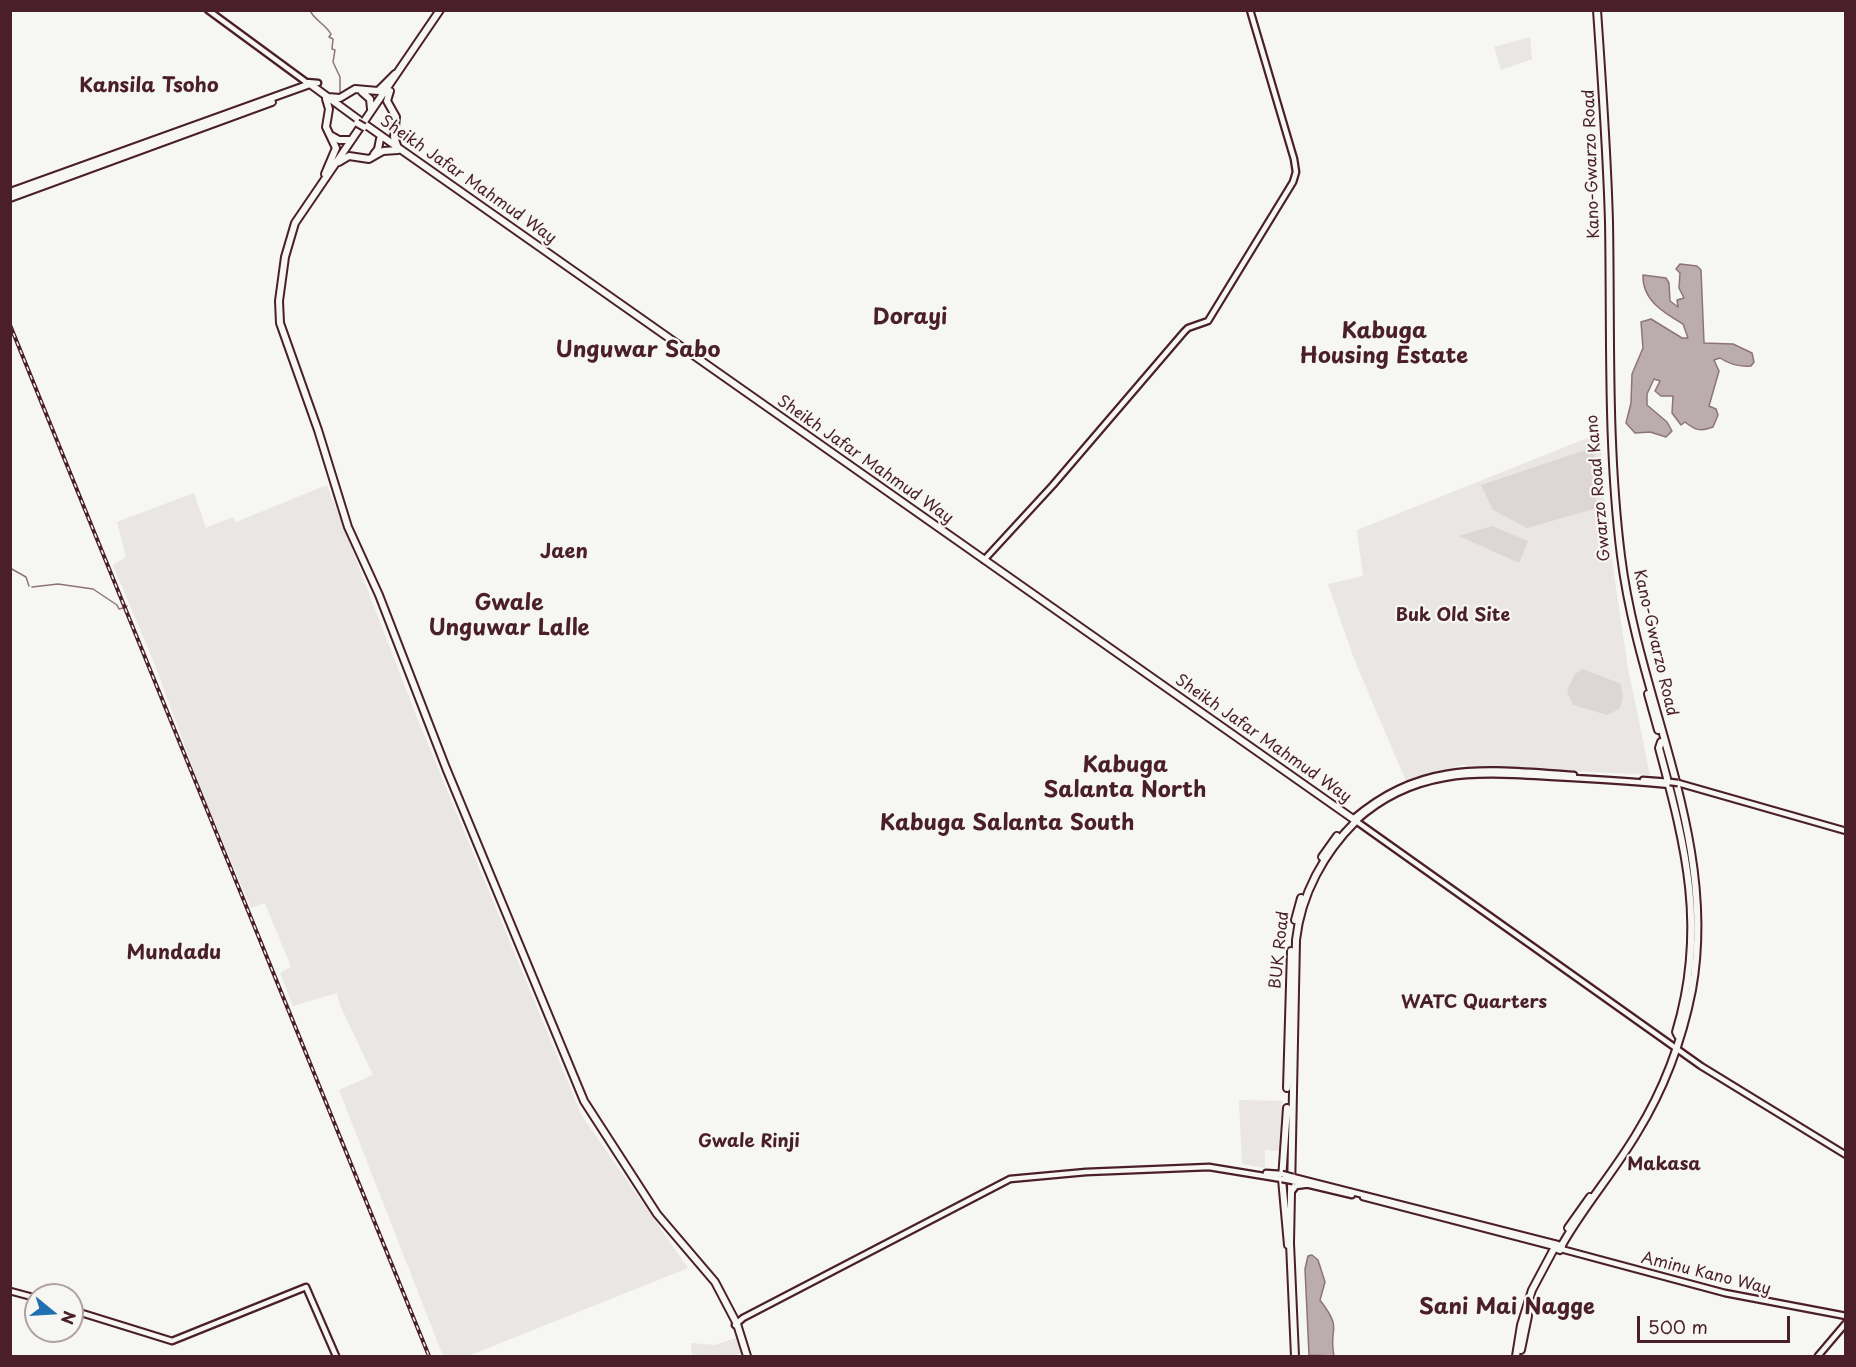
<!DOCTYPE html>
<html>
<head>
<meta charset="utf-8">
<style>
	body { margin:0 }
	#map { position:relative; width:1856px; height:1367px; overflow:hidden; background:#f6f6f2; font-family:"Playpen Sans",sans-serif }
	canvas { display:block }
	.frame { position:absolute; inset:0; border:12px solid #4a1f2b; pointer-events:none }
	.north { position:absolute; left:24px; top:1283px; width:60px; height:60px; box-sizing:border-box; background:#f6f6f2; border:2px solid #b1a0a2; border-radius:50%; rotate:108deg; font-size:16px; font-weight:700; line-height:24px; text-align:center; color:#4a1f2b }
	.north::after { content:''; display:block; margin:auto; width:21px; height:27px; background:#1f6fb2; clip-path:polygon(50% 0,100% 100%,50% 72%,0 100%) }
	.scale { position:absolute; left:1637px; top:1316px; width:153px; height:27px; box-sizing:border-box; border:3px solid #4a1f2b; border-top:0; padding-left:8px; font-size:18px; line-height:21px; white-space:nowrap; color:#4a1f2b; -webkit-text-stroke:4px #f6f6f2; paint-order:stroke }
</style>
</head>
<body>
<div id="map">
<canvas width="1856" height="1367"></canvas>
<div class="frame"></div>
<div class="north">N</div>
<div class="scale">500 m</div>
</div>
<script>
const context = document.querySelector('canvas').getContext('2d');
context.lineJoin = 'round';
function paint(path, color) { context.fillStyle = color; context.fill(path, 'evenodd'); }
function stroke(path, color, width, dash) { context.strokeStyle = color; context.lineWidth = width; context.lineCap = dash ? 'butt' : 'round'; context.setLineDash(dash || []); context.stroke(path); }
function label(font, color, halo, rows, align = 'center') {
  context.font = font + ' "Playpen Sans",sans-serif'; context.lineWidth = 4.5; context.setLineDash([]); context.textBaseline = 'middle'; context.strokeStyle = halo; context.fillStyle = color; for (const [text, x, y, turn = 0] of rows) {
    context.save(); context.translate(x, y); context.rotate((+turn || 0) * Math.PI / 180); context.textAlign = isNaN(turn) ? turn : align; if (halo) context.strokeText(text, 0, 0); context.fillText(text, 0, 0); context.restore();
  }
}
const built = new Path2D(`
	M 1530,37 L 1532,59 L 1501,70 L 1494,47 Z
	M 1600,433 L 1605,514 L 1628,668 L 1650,775 L 1462,765 L 1406,781 L 1354,659 L 1328,584 L 1363,576 L 1357,530 Z
	M 327,485 L 418,720 L 582,1116 L 688,1268 L 468,1356 L 443,1356 L 339,1090 L 373,1075 L 340,1005 L 337,993 L 293,1006 L 280,973 L 291,967 L 265,903 L 251,908 L 202,793 L 155,665 L 113,565 L 126,557 L 117,522 L 194,493 L 206,528 L 233,517 L 236,522 Z
	M 1239,1100 L 1283,1101 L 1281,1151 L 1265,1150 L 1265,1168 L 1242,1164 Z
	M 738,1337 L 743,1352 L 734,1356 L 692,1356 L 691,1343 L 715,1345 Z`);
const green = new Path2D(`
	M 1594,447 L 1597,508 L 1527,528 L 1493,510 L 1481,485 Z
	M 1492,526 L 1528,541 L 1519,563 L 1459,536 Z
	M 1583,669 L 1621,684 L 1623,699 L 1619,709 L 1607,715 L 1573,705 L 1567,691 L 1575,674 Z`);
const water = new Path2D(`
	M 1680,264 L 1697,266 L 1701,270 L 1704,343 L 1733,344 L 1752,353 L 1754,362 L 1751,366 C 1739,367 1729,364 1720,358 L 1714,360 L 1719,371 L 1709,406 L 1716,409 L 1718,415 L 1713,427 C 1700,432 1695,430 1685,422 L 1681,425 L 1672,413 L 1673,396 L 1661,396 L 1655,391 L 1660,381 L 1654,379 L 1647,394 L 1647,405 L 1667,422 L 1672,431 L 1666,437 L 1650,432 L 1635,433 L 1626,423 L 1631,403 L 1632,374 L 1643,348 L 1641,322 L 1651,319 L 1682,338 L 1688,338 L 1683,324 C 1664,313 1642,300 1643,275 L 1666,278 L 1669,283 L 1670,301 L 1678,307 L 1677,300 L 1684,298 L 1679,288 L 1680,273 L 1676,269 Z
	M 1312,1255 L 1318,1260 L 1325,1282 L 1320,1300 C 1344,1332 1328,1325 1334,1356 L 1309,1355 L 1305,1269 L 1308,1256 Z`);
const stream = new Path2D(`
	M 310,10 C 312,18 326,25 331,34 L 329,37 L 333,39 L 332,49 L 335,50 L 333,62 L 340,77 L 340,94
	M 10,568 L 26,577 L 29,586
	M 32,587 L 58,584 L 93,589 L 117,605 L 119,609 L 123,608
	M 126,607 L 127,606`);
const secondary = new Path2D(`
	M 208,10 L 306,82 L 318,83
	M 984,560 L 1053,485 L 1184,332 L 1188,328 L 1208,321 L 1293,182 L 1296,172 L 1294,159 L 1250,10
	M 1643,780 L 1670,782
	M 1678,783 L 1846,831
	M 1670,785 C 1632,781 1594,779 1555,777 C 1481,773 1417,766 1356,821 L 1701,1066 L 1846,1155
	M 1354,818 C 1424,758 1489,770 1574,775
	M 1266,1173 L 1282,1174
	M 1293,1177 L 1557,1244
	M 1293,1181 L 1352,1195
	M 1293,1190 L 1296,1186 L 1311,1184
	M 1363,1197 L 1555,1247
	M 1561,1249 L 1725,1293 L 1846,1316
	M 10,1291 L 36,1298
	M 72,1310 L 172,1341 L 306,1287 L 336,1356
	M 735,1325 L 743,1318 L 1010,1179 L 1086,1172 L 1209,1167 L 1282,1179
	M 1818,1356 L 1846,1323`);
const primary = new Path2D(`
	M 440,10 L 295,223 L 285,257 L 279,301 L 280,323 L 318,430 L 348,527 L 379,595 L 446,768 L 584,1101 L 657,1214 L 715,1282 L 737,1324 L 747,1356
	M 390,91 L 387,101 L 396,117 L 394,137 L 398,148
	M 362,92 L 370,99 L 371,109
	M 328,97 L 340,98 L 355,89 L 378,91 L 395,74
	M 366,125 L 1356,821 C 1324,853 1301,894 1296,940 L 1290,1243 L 1295,1356
	M 332,136 L 339,140 L 349,140
	M 374,154 L 378,149 L 380,139
	M 339,162 L 349,156 L 369,159 L 383,151 L 398,150
	M 325,174 L 336,148 L 326,127 L 329,109 L 326,99
	M 10,192 L 310,84 L 359,120
	M 10,198 L 272,102
	M 1648,694 L 1658,730
	M 1661,742 L 1659,748 C 1686,848 1707,929 1676,1032 L 1678,1036
	M 1322,857 L 1337,836
	M 1295,920 L 1301,898
	M 1287,1088 L 1291,951
	M 1287,1108 L 1282,1179 L 1288,1245
	M 1568,1228 L 1590,1197
	M 1562,1245 C 1584,1206 1614,1172 1637,1133 C 1664,1089 1682,1041 1692,990 C 1719,840 1639,702 1621,556 C 1607,445 1611,334 1609,222 C 1607,151 1602,81 1597,10
	M 1521,1350 L 1528,1316
	M 1516,1356 L 1521,1325 L 1532,1290 L 1556,1245 L 1562,1246 L 1560,1250 L 1555,1248`);
const rail = new Path2D(`
	M 10,325 L 429,1356`);
const secondaryBridge = new Path2D(`
	M 1670,782 L 1678,783
	M 1282,1174 L 1293,1177
	M 1282,1179 L 1293,1181`);
const primaryBridge = new Path2D(`
	M 357,123 L 364,127`);
const streetNames = [
	["Kano-Gwarzo Road",1592,164,-92],
	["Sheikh Jafar Mahmud Way",468,180,35],
	["Sheikh Jafar Mahmud Way",865,460,35],
	["Gwarzo Road Kano",1599,488,-95],
	["Kano-Gwarzo Road",1655,643,77],
	["Sheikh Jafar Mahmud Way",1263,739,35],
	["BUK Road",1280,950,-84],
	["Aminu Kano Way",1706,1274,14]
];
const neighbourhoodNames = [
	["Buk Old Site",1453,616],
	["WATC Quarters",1474,1003],
	["Gwale Rinji",749,1142],
	["Makasa",1664,1165]
];
const quarterNames = [
	["Kansila Tsoho",149,86],
	["Jaen",564,552],
	["Mundadu",174,953]
];
const districtNames = [
	["Dorayi",910,318],
	["Kabuga",1384,332],
	["Housing Estate",1384,357],
	["Unguwar Sabo",638,351],
	["Gwale",509,604],
	["Unguwar Lalle",509,629],
	["Kabuga",1125,766],
	["Salanta North",1125,791],
	["Kabuga Salanta South",1007,824],
	["Sani Mai Nagge",1507,1308]
];
paint(built, '#e9e6e3');
paint(green, '#ddd6d5');
paint(water, '#bbadae');
stroke(water, '#8e747a', 1.5);
stroke(stream, '#8e747a', 1.5);
stroke(secondary, '#4a1f2b', 9);
stroke(primary, '#4a1f2b', 10);
stroke(secondary, '#f6f6f2', 4.5);
stroke(primary, '#f6f6f2', 6);
stroke(rail, '#4a1f2b', 4);
stroke(rail, '#f6f6f2', 1.5, [4.5]);
stroke(secondaryBridge, '#4a1f2b', 9, []);
stroke(primaryBridge, '#4a1f2b', 10, []);
stroke(secondaryBridge, '#f6f6f2', 4.5);
stroke(primaryBridge, '#f6f6f2', 6);
label('16px', '#4a1f2b', '#f6f6f2', streetNames);
label('bold 18px', '#4a1f2b', '#f6f6f2', neighbourhoodNames);
label('bold 20px', '#4a1f2b', '#f6f6f2', quarterNames);
label('bold 22px', '#4a1f2b', '#f6f6f2', districtNames);
</script>
</body>
</html>
